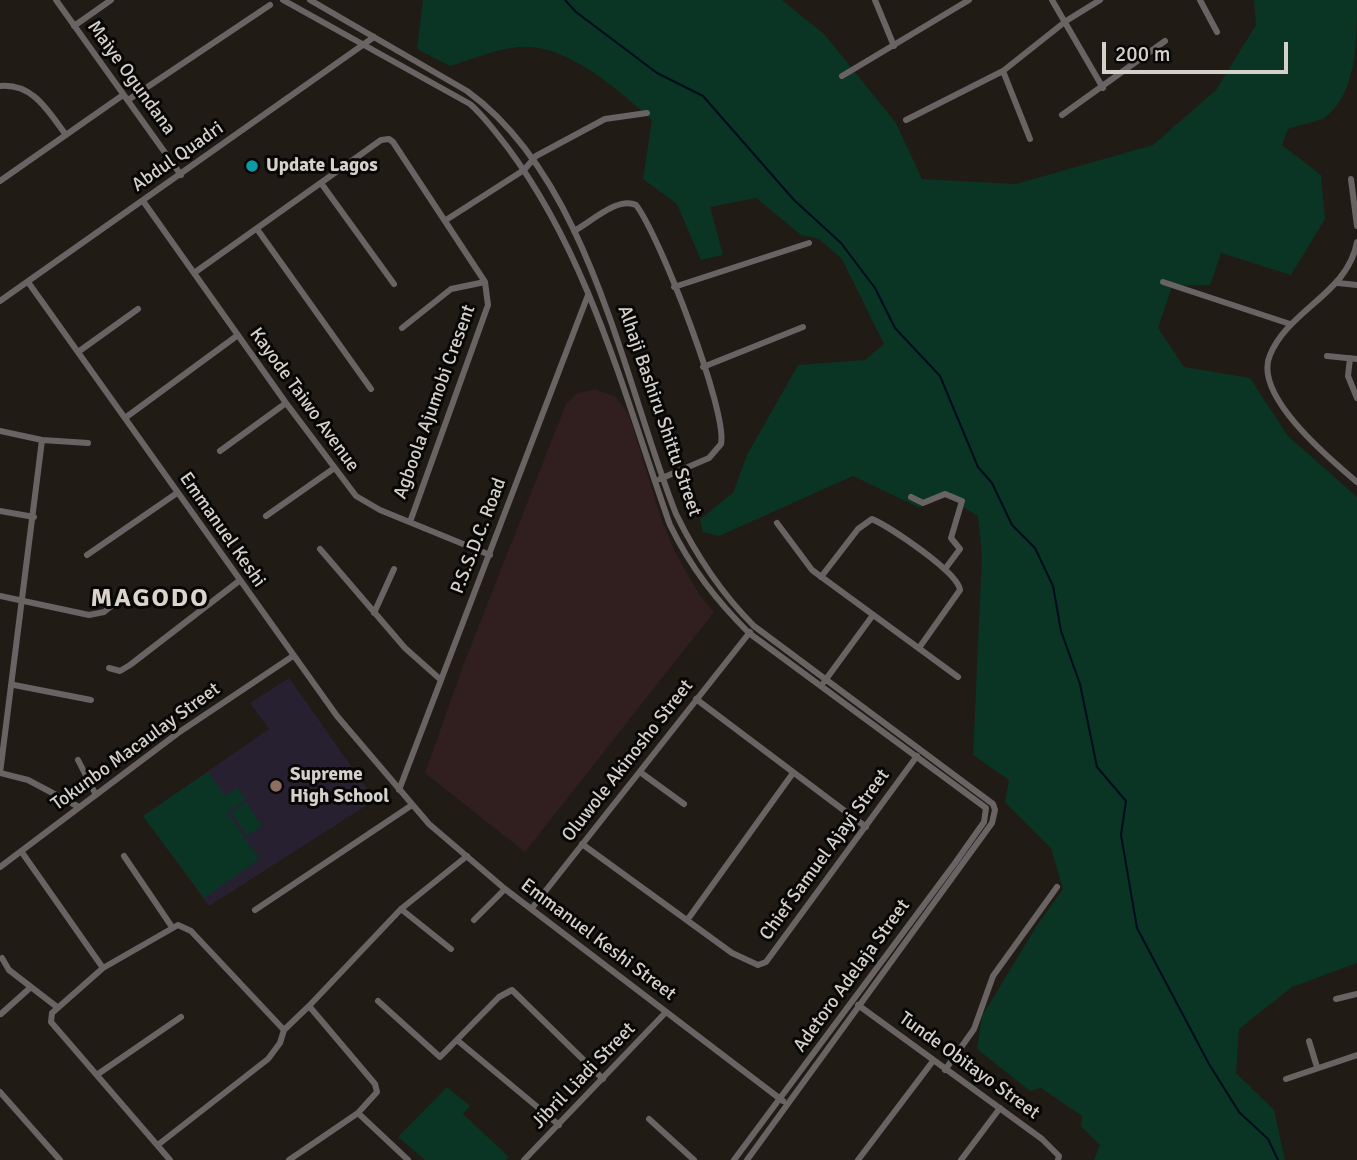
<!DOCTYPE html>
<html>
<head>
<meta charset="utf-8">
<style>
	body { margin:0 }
	#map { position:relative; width:1357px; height:1160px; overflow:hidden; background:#201c15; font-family:Signika,sans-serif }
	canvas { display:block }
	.scale { position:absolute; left:1102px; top:42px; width:186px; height:32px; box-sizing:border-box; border:4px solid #d4d1cc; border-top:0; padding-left:9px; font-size:21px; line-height:24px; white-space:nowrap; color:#d4d1cc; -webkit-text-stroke:5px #080705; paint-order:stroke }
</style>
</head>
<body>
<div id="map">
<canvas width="1357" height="1160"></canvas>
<div class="scale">200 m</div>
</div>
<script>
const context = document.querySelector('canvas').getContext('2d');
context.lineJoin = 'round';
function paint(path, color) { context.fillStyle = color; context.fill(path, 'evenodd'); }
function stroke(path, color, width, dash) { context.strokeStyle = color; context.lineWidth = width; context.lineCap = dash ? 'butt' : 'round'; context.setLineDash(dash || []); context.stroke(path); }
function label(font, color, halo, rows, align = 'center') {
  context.font = font + ' Signika,sans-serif'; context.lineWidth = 6; context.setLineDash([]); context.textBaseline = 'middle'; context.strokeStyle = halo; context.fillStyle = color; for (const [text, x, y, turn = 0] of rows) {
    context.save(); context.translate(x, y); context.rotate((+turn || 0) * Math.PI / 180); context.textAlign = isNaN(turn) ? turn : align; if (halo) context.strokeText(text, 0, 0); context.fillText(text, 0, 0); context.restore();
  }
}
const commercial = new Path2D(`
	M 595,389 L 616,397 L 629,415 L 661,518 L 675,552 L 699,594 L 714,612 L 525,852 L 425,773 L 463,666 L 566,404 L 576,394 Z`);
const education = new Path2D(`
	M 289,678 L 375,800 L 209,906 L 143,816 L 269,729 L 250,703 Z`);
const green = new Path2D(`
	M 423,0 L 782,0 L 825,35 L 896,123 L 922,179 L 1016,184 L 1153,145 L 1216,90 L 1256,25 L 1254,0 L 1357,0 C 1357,40 1357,95 1324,118 C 1313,123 1299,125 1288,129 L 1282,145 L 1321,175 L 1325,219 L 1291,275 L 1221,253 L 1210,285 L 1172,286 L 1158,328 L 1184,367 L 1250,378 L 1288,436 L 1357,497 L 1357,963 L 1292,987 L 1239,1029 L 1236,1073 L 1274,1110 L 1285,1160 L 1094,1160 L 1100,1145 L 1081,1126 L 1082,1116 L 1041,1088 L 1030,1091 L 977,1049 L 982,1016 L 1036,927 L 1063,889 L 1051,848 L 1005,802 L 1009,780 L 973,755 L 982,556 L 978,516 L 940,493 L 920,508 L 853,476 L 719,536 L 703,532 L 700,519 L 733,493 L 747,455 L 798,365 L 865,360 L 884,344 L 842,259 L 819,239 L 801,235 L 756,198 L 710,207 L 723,255 L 701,260 L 677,204 L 643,179 L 652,120 C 618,90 562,38 512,48 C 491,51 470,60 450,66 L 417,49 Z
	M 208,772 L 225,796 L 237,788 L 246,800 L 227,812 L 259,859 L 204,898 L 143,816 Z
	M 246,802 L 262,826 L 247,836 L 231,812 Z
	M 447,1087 L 470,1106 L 463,1114 L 509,1157 L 506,1160 L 425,1160 L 398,1137 Z`);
const stream = new Path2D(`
	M 565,0 L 576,12 L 657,73 L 703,96 L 794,200 L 841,243 L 875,288 L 895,328 L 940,376 L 978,467 L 992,483 L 1012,525 L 1035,548 L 1053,586 L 1061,631 L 1080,684 L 1097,767 L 1126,801 L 1121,835 L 1137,928 L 1209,1064 L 1239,1112 L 1268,1139 L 1278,1160`);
const street = new Path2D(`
	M 56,0 L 181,175
	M 283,0 L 470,104 C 485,117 496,133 508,148 C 590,258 625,398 670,525 C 691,568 716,600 749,633 L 986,808 L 984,822 L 955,863 L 734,1160
	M 310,0 L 467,91 C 590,180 623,380 676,514 C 697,557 721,593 754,626 L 993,804 L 995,810 L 992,823 L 747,1160
	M 875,0 L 894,46
	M 1052,0 L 1103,88
	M 1200,0 L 1217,32
	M 74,26 L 111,0
	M 1003,71 L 1030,139
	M 842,76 L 969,0
	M 0,86 C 33,83 48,111 66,135
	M 128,100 L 270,5
	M 1062,115 L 1165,41
	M 906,120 L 1003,71 L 1066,21 L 1100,0
	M 1351,179 L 1357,226
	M 0,181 L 123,95
	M 321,183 L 394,284
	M 143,201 L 286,403 L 356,496 L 380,510 L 490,555
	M 446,220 L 524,170 L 536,156 L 577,134 L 605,119 L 647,113
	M 257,229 L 371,389
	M 574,231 C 591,222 618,196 636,205 C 659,234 728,412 721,444 L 709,458 L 660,479
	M 1357,242 C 1352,270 1332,288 1311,306 C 1295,320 1278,335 1270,355 C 1252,395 1331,460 1357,482
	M 194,273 L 381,140 L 389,139 L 393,142 L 485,282 L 488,305 L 410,522
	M 28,282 L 337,716 L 429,824 L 505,889 L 783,1101
	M 1163,282 L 1290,324
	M 1338,283 L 1357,285
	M 674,287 L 809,243
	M 0,301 L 374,37
	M 402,328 L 451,289 L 485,282
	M 78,352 L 138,309
	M 1327,356 L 1357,359
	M 1350,358 L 1348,376 L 1357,398
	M 703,367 L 803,327
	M 125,418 L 238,335
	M 0,431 L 42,440 L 88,443
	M 220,451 L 286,403
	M 911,497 L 923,503 L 945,494 L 962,501 L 951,538 L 960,549 L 945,569
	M 0,511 L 34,517
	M 266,516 L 333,469
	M 777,523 L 812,570 L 958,677
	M 320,549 L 405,648 L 441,680
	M 87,555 L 177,493
	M 821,577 L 858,529 L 872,519 C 890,527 958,572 960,590 L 919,648
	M 0,596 L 89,615 L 104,612 L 124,596
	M 374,613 L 394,569
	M 109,668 L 120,671 L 130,665 L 239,581
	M 824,682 L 873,615
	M 14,685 L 91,700
	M 696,699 L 866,827
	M 78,760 L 96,795
	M 640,772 L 684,804
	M 0,773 L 42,440
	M 0,773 L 28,780 L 79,807
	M 399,790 L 588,295
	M 582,844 L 732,953 L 758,965 L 766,962 L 917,756
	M 21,851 L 103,968
	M 124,856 L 172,927
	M 0,867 L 178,733 L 293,656
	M 532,908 L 750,632
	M 401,909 L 451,949
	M 255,910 L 412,805
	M 688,919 L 793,773
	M 474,920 L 505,889
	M 2,958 L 9,970 L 57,1007
	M 1336,999 L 1357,994
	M 378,1001 L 440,1057 L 499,997 L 512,990 L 603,1079
	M 858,1005 L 1042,1139 L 1059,1156 L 1058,1160
	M 1,1014 L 31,987
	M 457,1040 L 559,1125
	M 1309,1041 L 1317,1067
	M 945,1070 L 974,1029 L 993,976 L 1057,887
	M 98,1074 L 181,1017
	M 1286,1079 L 1357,1055
	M 0,1092 L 60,1160
	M 358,1113 L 408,1160
	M 649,1119 L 694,1160
	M 159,1144 L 268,1059 L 280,1043 L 284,1030 L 309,1006
	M 170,1160 L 51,1022 L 52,1013 L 103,968 L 178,925 L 191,931 L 284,1030
	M 289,1160 L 358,1113 L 377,1092 L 375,1084 L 309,1006 L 401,909 L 467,856
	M 524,1160 L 666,1012
	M 858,1160 L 933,1061
	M 961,1160 L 1000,1108`);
const markers = [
	[252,166,7,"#0f9aa8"],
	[276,786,7,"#8d6e63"]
];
const streetNames = [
	["Maiye Ogundana",131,78,54],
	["Abdul Quadri",178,157,-35],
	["Kayode Taiwo Avenue",304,400,54],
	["Agboola Ajumobi Cresent",435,402,-70],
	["Alhaji Bashiru Shittu Street",659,411,71],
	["Emmanuel Keshi",222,530,55],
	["P.S.S.D.C. Road",479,536,-69],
	["Tokunbo Macaulay Street",136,747,-36],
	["Oluwole Akinosho Street",628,761,-52],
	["Chief Samuel Ajayi Street",825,855,-54],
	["Emmanuel Keshi Street",598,940,37],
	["Adetoro Adelaja Street",852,976,-54],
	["Tunde Obitayo Street",969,1066,36],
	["Jibril Liadi Street",584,1076,-46]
];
const poiNames = [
	["Update Lagos",266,166],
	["Supreme",290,775],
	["High School",290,797]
];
const districtNames = [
	["MAGODO",150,599]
];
paint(commercial, '#311e1f');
paint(education, '#272030');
paint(green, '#0a3423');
stroke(stream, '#000c1c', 2);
stroke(street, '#696463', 6);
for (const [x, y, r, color] of markers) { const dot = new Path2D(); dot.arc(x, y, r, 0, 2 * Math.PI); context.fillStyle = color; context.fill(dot); stroke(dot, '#080705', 2.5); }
label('19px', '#d4d1cc', '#080705', streetNames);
label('bold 19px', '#d4d1cc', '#080705', poiNames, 'left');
context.letterSpacing = '2px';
label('bold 26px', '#dad4cb', '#080705', districtNames);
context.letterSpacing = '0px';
</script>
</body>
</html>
